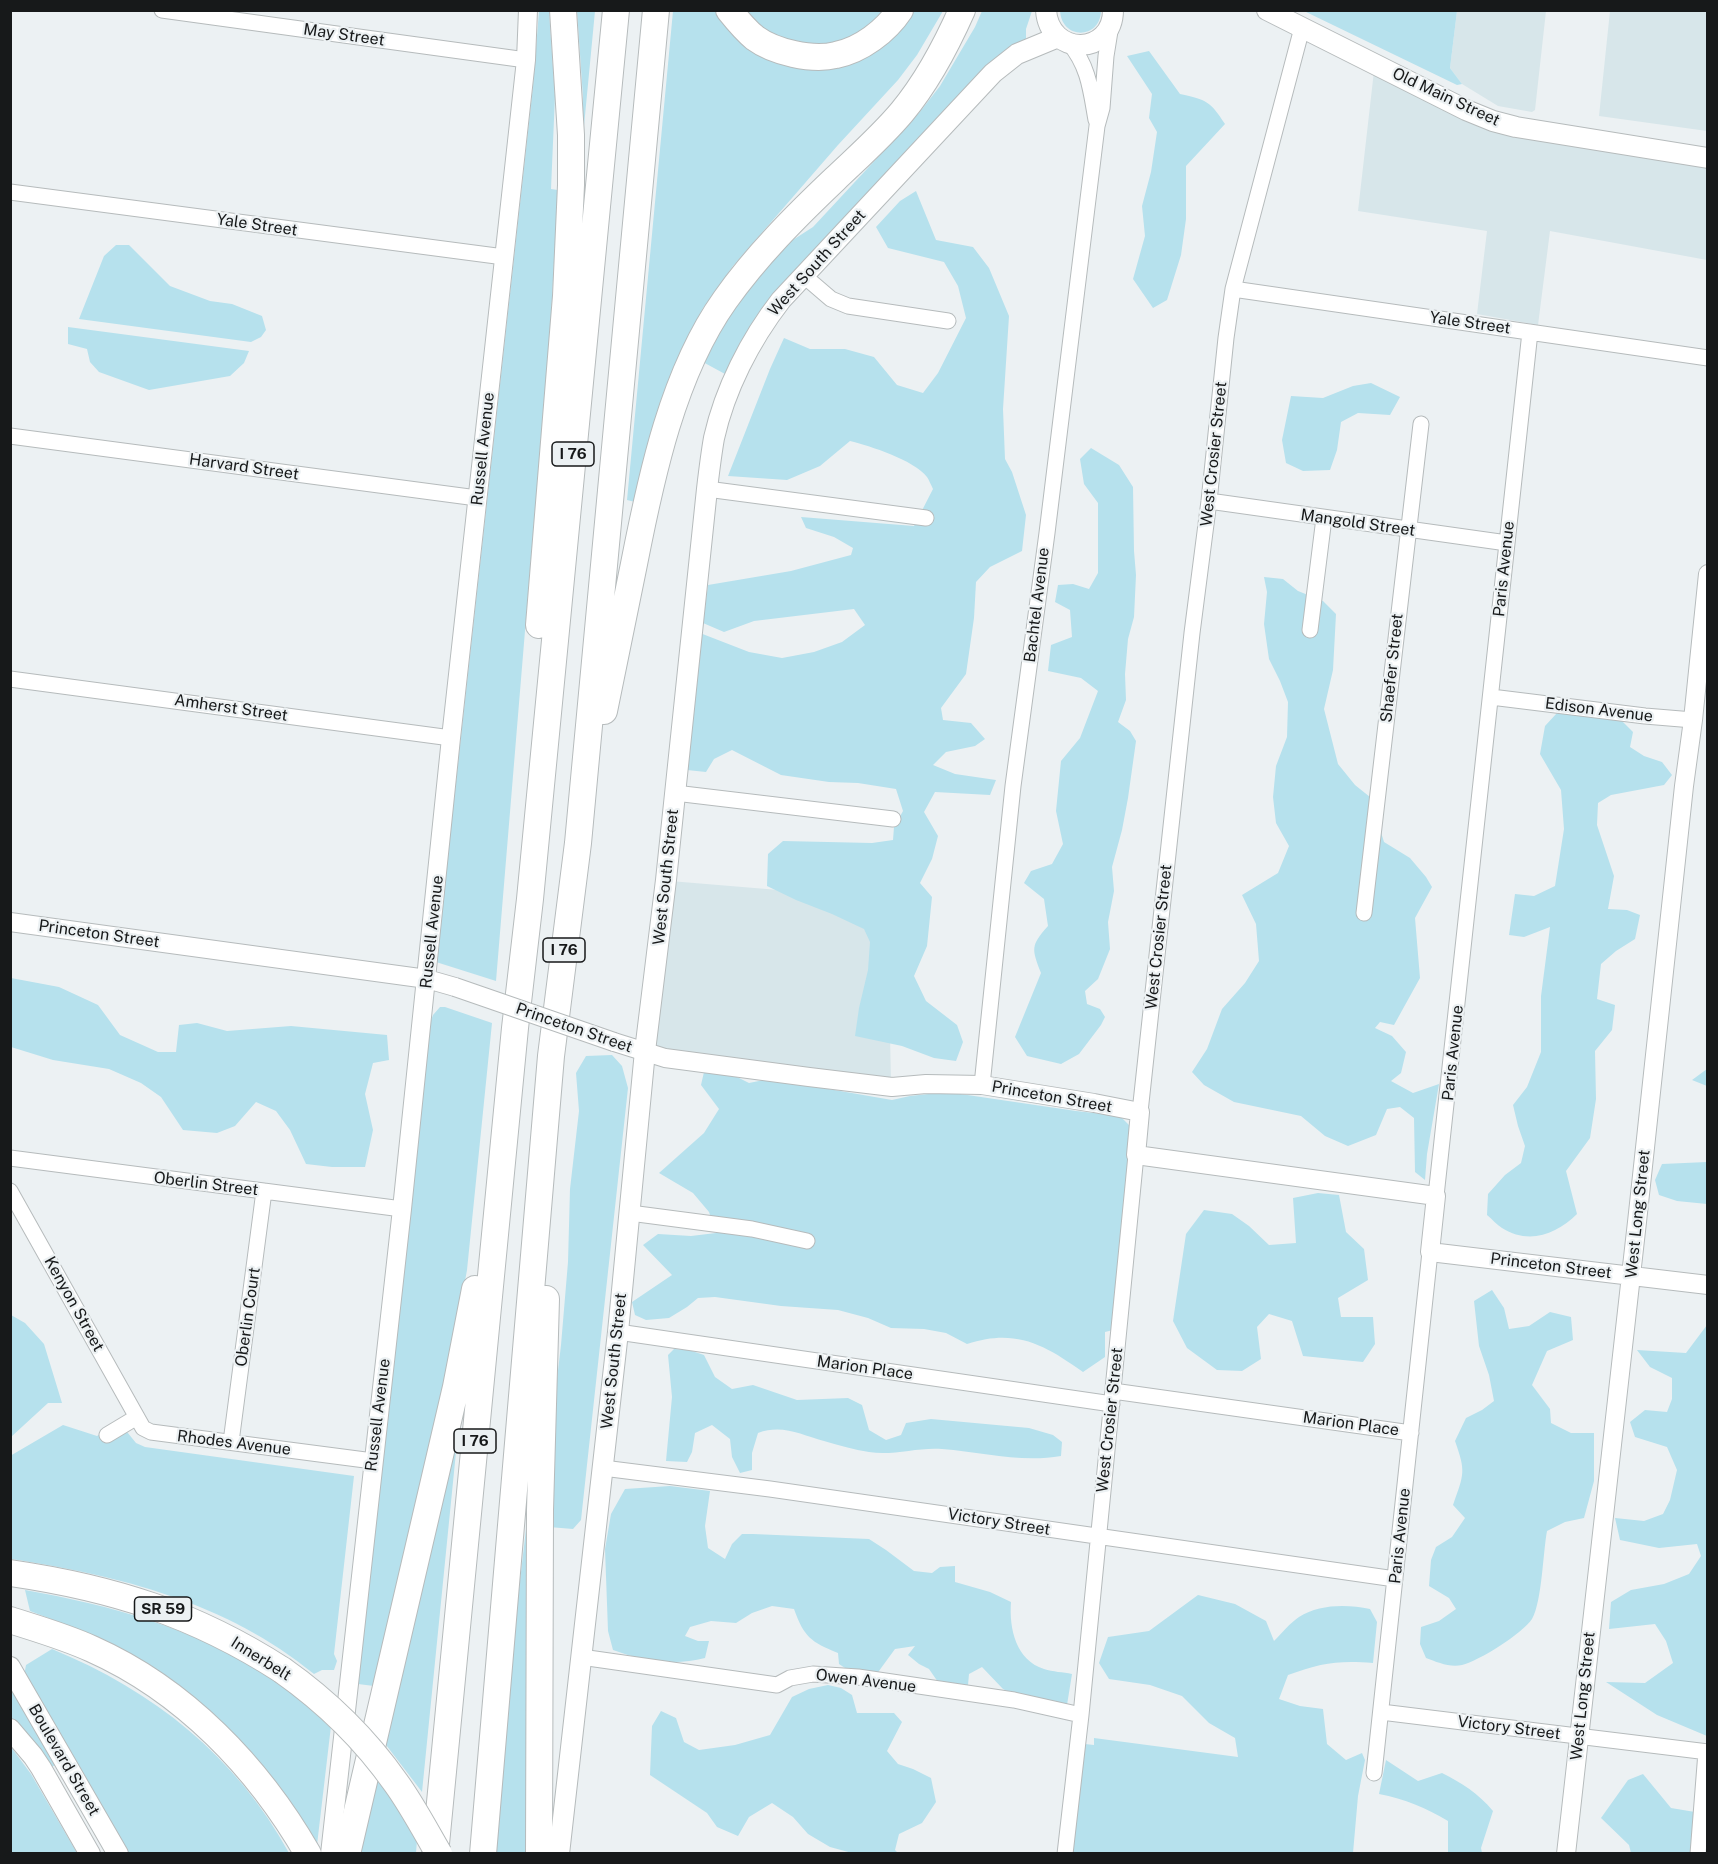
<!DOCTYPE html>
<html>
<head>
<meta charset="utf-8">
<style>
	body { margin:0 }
	#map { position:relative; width:1718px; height:1864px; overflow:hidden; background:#ecf1f3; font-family:"Public Sans",sans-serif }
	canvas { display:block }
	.frame { position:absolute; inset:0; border:12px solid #17191a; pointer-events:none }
</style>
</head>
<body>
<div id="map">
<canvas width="1718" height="1864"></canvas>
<div class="frame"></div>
</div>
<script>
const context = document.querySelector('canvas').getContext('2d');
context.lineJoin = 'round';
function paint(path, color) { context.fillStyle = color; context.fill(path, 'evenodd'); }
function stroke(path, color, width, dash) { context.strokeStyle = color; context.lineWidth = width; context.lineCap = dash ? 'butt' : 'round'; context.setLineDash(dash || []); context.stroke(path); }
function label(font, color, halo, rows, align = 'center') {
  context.font = font + ' "Public Sans",sans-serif'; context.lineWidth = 4.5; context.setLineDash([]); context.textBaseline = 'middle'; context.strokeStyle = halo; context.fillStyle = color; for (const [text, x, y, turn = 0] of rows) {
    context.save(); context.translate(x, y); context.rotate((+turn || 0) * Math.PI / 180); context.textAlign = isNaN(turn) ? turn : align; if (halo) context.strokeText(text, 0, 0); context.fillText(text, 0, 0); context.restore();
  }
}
const built = new Path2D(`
	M 1457,11 L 1546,11 L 1535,110 L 1532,112 L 1498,106 L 1462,84 L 1450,68 Z
	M 1610,11 L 1707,11 L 1707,131 L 1599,116 Z
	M 1374,71 L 1497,128 L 1707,162 L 1707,260 L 1550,231 L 1538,325 L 1477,314 L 1487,231 L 1358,211 Z
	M 670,881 L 887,899 L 891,1081 L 651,1049 Z`);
const green = new Path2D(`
	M 1060,10 L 1101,11 C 1100,40 1061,40 1060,10 Z
	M 539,11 L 549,11 L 555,96 L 551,189 L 558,190 L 551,317 L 496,981 L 436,962 L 533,86 Z
	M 577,11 L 595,11 L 584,126 L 583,126 L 583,97 Z
	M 673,11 L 717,11 L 790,65 L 907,11 L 943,11 L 917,55 L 898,80 L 838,145 L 733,266 L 703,308 L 683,354 L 635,502 L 627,500 Z
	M 741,11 L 885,11 L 851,42 L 815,49 L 775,41 Z
	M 982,11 L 1032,11 L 1026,29 L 1026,46 L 763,313 L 725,374 L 701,361 L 740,298 L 785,245 L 813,227 L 919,113 L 940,86 L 975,27 Z
	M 1304,11 L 1457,11 L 1450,68 L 1462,84 L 1457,85 Z
	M 1149,51 L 1180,94 C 1207,100 1210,101 1225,124 L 1186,166 L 1186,219 L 1181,255 L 1167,300 L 1153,308 L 1133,279 L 1145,236 L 1142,206 L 1151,172 L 1157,132 L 1149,118 L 1152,94 L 1127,56 Z
	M 916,191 L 936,240 L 973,247 L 989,268 L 1009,316 L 1003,409 L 1005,459 L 1012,472 L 1026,515 L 1022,551 L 990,567 L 976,582 L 974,618 L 966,674 L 941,708 L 943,720 L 971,723 L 985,739 L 975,746 L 946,752 L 933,765 L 955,774 L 996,780 L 990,795 L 935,792 L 924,812 L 938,836 L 932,859 L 920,883 L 932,897 L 927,946 L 914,976 L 926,1001 L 957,1025 L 963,1042 L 956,1061 L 934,1058 L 902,1046 L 855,1036 L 859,1008 L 868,970 L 870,942 L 864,929 L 832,914 L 796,900 L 767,886 L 768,854 L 783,841 L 872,843 L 893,840 L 894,827 L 903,811 L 896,789 L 858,783 L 829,782 L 781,775 L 732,750 L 714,759 L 706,772 L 687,770 L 700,633 L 749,652 L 782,658 L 814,652 L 842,642 L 865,625 L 854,609 L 754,621 L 724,632 L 703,623 L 708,585 L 791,571 L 851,555 L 853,548 L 834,537 L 806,528 L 801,517 L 914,526 L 933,489 C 931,485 929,480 927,477 C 914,460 870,446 850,441 L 820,466 L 787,480 L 728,476 L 770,369 L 784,338 L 810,349 L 845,349 L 874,357 L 897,385 L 923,393 L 938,373 L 966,318 L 958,286 L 944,262 L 888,248 L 876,227 L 900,201 Z
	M 116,245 L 129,245 L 170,286 L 210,301 L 232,304 L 262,316 L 266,330 L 261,337 L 251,342 L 79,319 L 104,256 Z
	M 68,327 L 249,351 L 244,363 L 230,376 L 149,390 L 99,372 L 90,362 L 87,349 L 68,344 Z
	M 1371,383 L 1400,397 L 1390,415 L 1358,413 L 1341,422 L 1337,450 L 1330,470 L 1303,471 L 1286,463 L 1282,440 L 1291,396 L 1323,398 L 1353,386 Z
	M 1091,448 L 1119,465 L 1133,487 L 1134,551 L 1136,575 L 1134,617 L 1128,639 L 1125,674 L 1126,700 L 1118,722 L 1130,731 L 1136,741 L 1128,798 L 1122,830 L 1112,867 L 1114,891 L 1108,922 L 1110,949 L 1098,979 L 1085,991 L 1087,1004 L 1100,1009 L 1105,1017 L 1101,1025 L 1079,1054 L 1061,1064 L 1027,1056 L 1015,1037 L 1041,973 C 1032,949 1030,946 1048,926 L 1044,899 L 1024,883 L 1031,871 L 1052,864 L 1063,844 L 1056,811 L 1061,761 L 1080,738 L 1098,691 L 1081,678 L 1048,671 L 1051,645 L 1072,637 L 1070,610 L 1055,602 L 1058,585 L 1073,584 L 1089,589 L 1098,573 L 1098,503 L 1084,484 L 1080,459 Z
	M 1264,577 L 1283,579 L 1298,591 L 1323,601 L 1336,614 L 1333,670 L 1324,709 L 1338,764 L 1355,785 L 1370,797 L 1384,842 L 1410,858 L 1426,877 L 1432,887 L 1415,918 L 1420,978 L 1394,1025 L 1380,1022 L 1375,1028 L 1392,1036 L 1406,1052 L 1401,1073 L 1391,1081 L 1413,1093 L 1439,1084 L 1427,1154 L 1425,1180 L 1415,1172 L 1414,1118 L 1400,1107 L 1387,1109 L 1376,1135 L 1348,1146 L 1325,1136 L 1301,1116 L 1234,1102 L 1204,1085 L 1192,1072 L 1207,1049 L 1222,1009 L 1245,983 L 1259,961 L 1256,924 L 1242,895 L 1278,873 L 1289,846 L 1276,823 L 1273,797 L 1276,766 L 1287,737 L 1288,702 L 1280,681 L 1269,659 L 1264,624 L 1267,592 Z
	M 1557,713 L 1620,719 L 1633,732 L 1630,747 L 1644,756 L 1662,762 L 1672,775 L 1664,785 L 1611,795 L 1598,803 L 1597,825 L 1614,876 L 1608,909 L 1627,910 L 1640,915 L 1635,939 L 1616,951 L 1601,964 L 1597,999 L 1615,1005 L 1612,1030 L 1595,1051 L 1596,1099 L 1590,1138 L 1566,1171 L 1577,1214 C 1557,1234 1529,1245 1502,1228 C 1497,1225 1492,1219 1487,1215 L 1488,1194 L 1505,1175 L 1521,1163 L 1525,1146 L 1518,1126 L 1513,1105 L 1527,1087 L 1541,1052 L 1541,996 L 1550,927 L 1524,937 L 1509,935 L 1515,894 L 1534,896 L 1555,886 L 1564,829 L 1561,790 L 1540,754 L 1545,726 Z
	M 11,978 L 59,987 L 98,1005 L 120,1035 L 158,1052 L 176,1052 L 179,1025 L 197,1023 L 227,1031 L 291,1026 L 387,1035 L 389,1060 L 373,1063 L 365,1094 L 373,1130 L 365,1167 L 332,1167 L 306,1164 L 290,1130 L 276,1111 L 256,1102 L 235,1126 L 217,1133 L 183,1130 L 161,1097 L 141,1083 L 109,1069 L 53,1060 L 11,1047 Z
	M 440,1007 L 445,1007 L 492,1023 L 467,1270 C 443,1410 407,1548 374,1686 L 358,1684 L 430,1023 L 433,1015 Z
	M 612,1055 L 622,1066 L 628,1088 L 581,1520 L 573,1529 L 549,1527 L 547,1464 L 561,1345 L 568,1262 L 570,1189 L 579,1111 L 576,1073 L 586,1056 Z
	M 1707,1069 L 1707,1086 L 1692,1080 Z
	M 704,1072 L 729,1073 L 749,1083 L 779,1077 L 817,1087 L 892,1100 L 910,1096 L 947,1092 L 1076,1111 L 1120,1116 L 1133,1129 L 1113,1330 L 1105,1332 L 1105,1357 L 1083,1372 C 1044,1344 1015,1328 967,1344 L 946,1333 L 924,1329 L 891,1328 L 868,1318 L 838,1310 L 781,1306 L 715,1297 L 698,1298 L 687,1307 L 669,1318 L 646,1320 L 635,1315 L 632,1302 L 672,1275 L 643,1245 L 658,1234 L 691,1236 L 716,1233 L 709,1212 L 693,1193 L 659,1173 L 704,1133 L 719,1109 L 701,1085 Z
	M 1707,1162 L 1707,1204 L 1677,1201 L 1659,1195 L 1655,1180 L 1662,1164 Z
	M 1318,1193 L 1339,1195 L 1346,1232 L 1364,1249 L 1368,1280 L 1338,1298 L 1341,1317 L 1373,1317 L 1375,1344 L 1363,1362 L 1303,1356 L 1292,1321 L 1269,1314 L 1257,1327 L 1261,1359 L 1242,1371 L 1217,1370 L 1187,1348 L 1173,1321 L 1186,1234 L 1204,1210 L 1232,1214 L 1249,1226 L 1269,1245 L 1296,1243 L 1293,1198 Z
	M 1492,1290 L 1504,1308 L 1509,1329 L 1529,1326 L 1550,1312 L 1571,1317 L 1573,1340 L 1547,1351 L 1532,1385 L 1550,1409 L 1551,1423 L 1571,1433 L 1594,1433 L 1594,1481 L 1584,1518 L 1565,1522 L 1547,1531 C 1543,1552 1542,1602 1532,1619 C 1523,1633 1479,1661 1462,1665 C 1450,1668 1437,1662 1426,1658 L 1420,1644 L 1421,1627 L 1439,1621 L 1456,1609 L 1449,1598 L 1429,1586 L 1431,1560 L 1436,1547 L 1452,1537 L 1465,1518 L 1453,1505 C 1464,1474 1466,1472 1455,1441 L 1466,1418 L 1482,1410 L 1494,1401 L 1489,1375 L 1479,1346 L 1474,1301 Z
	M 11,1315 L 25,1323 L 44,1344 L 62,1403 L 48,1403 L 11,1437 Z
	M 1707,1325 L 1708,1736 L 1707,1736 L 1657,1715 L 1606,1682 L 1645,1683 L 1673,1663 L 1666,1641 L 1655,1624 L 1609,1629 L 1611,1602 L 1631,1590 L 1664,1584 L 1689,1574 L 1701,1556 L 1697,1544 L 1659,1548 L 1620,1540 L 1615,1518 L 1644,1521 L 1663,1514 L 1670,1500 L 1677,1470 L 1667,1447 L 1635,1437 L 1630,1422 L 1645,1410 L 1667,1412 L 1672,1399 L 1672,1378 L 1650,1367 L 1637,1350 L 1686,1353 Z
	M 674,1349 L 689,1350 L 704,1355 L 715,1377 L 732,1389 L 753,1385 L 797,1400 L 848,1398 L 862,1405 L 869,1430 L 886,1440 L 901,1435 L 906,1423 L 931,1419 L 1029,1428 L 1053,1435 L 1062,1442 L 1061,1456 C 1021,1463 982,1452 942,1449 C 918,1447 893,1456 869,1452 C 854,1450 839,1445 824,1441 C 801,1435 783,1424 758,1433 L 752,1453 L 752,1470 L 740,1473 L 732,1457 L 730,1439 L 712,1425 L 695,1433 L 692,1452 L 687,1462 L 666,1461 L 672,1397 L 668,1355 Z
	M 119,1422 L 136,1443 L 145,1447 L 354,1476 L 334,1654 L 337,1661 L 334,1670 L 322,1670 L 314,1674 C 226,1602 120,1576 11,1559 L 10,1456 L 63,1425 L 97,1436 Z
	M 458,1432 L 422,1792 L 380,1737 Z
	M 535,1452 L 532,1853 L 493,1854 L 514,1632 Z
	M 670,1486 L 710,1491 L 705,1526 L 708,1548 L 725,1559 L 732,1544 L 742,1534 L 753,1534 L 869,1539 L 886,1550 L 914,1571 L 932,1573 L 940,1567 L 955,1566 L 955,1582 L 990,1592 L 1011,1602 C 1009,1629 1016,1660 1044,1669 C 1053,1672 1063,1672 1072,1674 L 1067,1705 L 1015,1695 L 1003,1689 L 982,1667 L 969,1674 L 968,1685 L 959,1690 L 938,1682 L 929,1669 L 919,1664 L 908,1655 L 915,1646 L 895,1649 L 876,1675 L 851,1672 L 839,1664 L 838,1653 C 811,1642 804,1637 794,1609 L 772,1606 L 752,1613 L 736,1623 L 711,1621 L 690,1627 L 685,1636 L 698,1641 L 709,1641 L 705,1658 C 674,1666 643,1661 613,1650 L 608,1631 L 605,1549 L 611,1514 L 625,1489 Z
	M 25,1590 C 110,1605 192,1628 266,1674 C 290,1689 310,1708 331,1726 L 317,1845 L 296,1810 L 274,1782 L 80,1630 L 30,1611 Z
	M 1198,1595 L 1235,1604 L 1266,1621 L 1274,1641 C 1282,1633 1290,1623 1299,1617 C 1319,1604 1347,1604 1370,1609 L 1377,1622 L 1373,1663 C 1339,1660 1320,1663 1288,1675 L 1279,1699 L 1300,1706 L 1323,1709 L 1327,1744 L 1346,1760 L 1362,1753 L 1365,1760 L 1358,1796 L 1353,1853 L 1072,1854 L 1085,1744 L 1094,1745 L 1094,1738 L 1238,1757 L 1235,1738 L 1209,1723 L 1182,1696 L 1150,1685 L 1109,1679 L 1099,1663 L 1108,1637 L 1149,1631 Z
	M 52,1649 C 154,1691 236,1756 289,1853 L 127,1853 L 24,1676 L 26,1665 Z
	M 10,1685 L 55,1765 L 50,1768 L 17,1723 L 11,1718 Z
	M 828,1685 L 841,1688 L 852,1695 L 857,1713 L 894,1713 L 902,1722 L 887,1751 L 898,1764 L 913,1769 L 931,1778 L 936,1802 L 922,1823 L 899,1834 L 895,1850 L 898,1853 L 852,1853 L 830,1847 L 808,1834 L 793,1817 L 772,1803 L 749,1817 L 738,1836 L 717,1827 L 707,1813 L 650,1775 L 652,1726 L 661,1711 L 676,1718 L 684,1742 L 699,1750 L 735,1745 L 770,1735 L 792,1697 L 809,1689 Z
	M 11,1747 L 31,1774 L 77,1853 L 11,1853 Z
	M 1386,1760 L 1418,1781 L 1442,1773 C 1462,1783 1478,1793 1493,1811 L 1481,1848 L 1482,1853 L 1448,1853 L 1448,1821 C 1426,1808 1405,1799 1379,1794 Z
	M 372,1772 L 405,1818 L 417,1840 L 416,1853 L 352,1854 Z
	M 1643,1774 L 1671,1808 L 1707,1814 L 1707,1853 L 1631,1853 L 1629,1845 L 1601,1818 L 1628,1780 Z`);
const minor = new Path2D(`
	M 162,10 L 526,60
	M 1069,43 C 1089,66 1091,92 1096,120
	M 10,192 L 504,257
	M 803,275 L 831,299 L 848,306 L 948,321
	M 1233,289 L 1708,358
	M 10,436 L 477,498
	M 707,489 L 926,518
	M 1209,501 L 1507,543
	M 1310,630 L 1324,518
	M 10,679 L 451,738
	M 1491,697 L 1645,716 L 1693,720
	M 675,793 L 893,819
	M 1364,913 L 1421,424
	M 982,1085 L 1013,786 L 1047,533 L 1097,126 L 1102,108 L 1106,56 L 1111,25
	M 1140,1112 L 1192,633 L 1209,501 L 1226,338 L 1233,289 L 1302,28
	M 10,1158 L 402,1209
	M 10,1191 L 143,1428 L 151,1432 L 373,1461
	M 1436,1196 L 1530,332
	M 630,1213 L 752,1229 L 807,1241
	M 618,1332 L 1112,1404
	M 1113,1391 L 1411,1433
	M 107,1435 L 137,1417
	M 231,1442 L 264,1191
	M 603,1468 L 770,1489 L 1395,1579
	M 581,1657 L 777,1685 L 790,1678 L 813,1674 L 858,1677 L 1014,1700 L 1081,1715
	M 1381,1712 L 1708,1752
	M 1374,1773 L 1430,1252
	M 1065,1854 L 1081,1715 L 1136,1155
	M 1698,1854 L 1706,1752`);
const tertiary = new Path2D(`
	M 10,922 L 427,979 L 455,987
	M 614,1042 L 665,1058 L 809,1077 L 892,1087 L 926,1084 L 982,1085 L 1094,1103 L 1140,1112 L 1136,1155 L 1436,1196 L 1430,1252 L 1708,1285
	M 330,1854 L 402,1209 L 451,738 L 526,60 L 528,10
	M 1566,1854 L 1637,1222 L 1684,786 L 1693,720 L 1708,574`);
const secondary = new Path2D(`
	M 1046,10 C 1049,57 1113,56 1113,10
	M 1267,10 L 1466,110 L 1493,121 L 1516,127 L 1708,158
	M 10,1667 L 118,1854
	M 10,1729 L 33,1756 L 41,1768 L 90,1854
	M 559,1854 L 618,1332 L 645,1051 L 666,880 L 707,489 C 709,472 711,455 714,438 C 725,389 750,340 781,300 L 993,73 L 1017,54 L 1058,37`);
const motorway = new Path2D(`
	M 729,10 C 737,20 745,30 755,38 C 774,52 812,61 836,55 C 861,50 886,31 900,10
	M 539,625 L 566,296 L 571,185 L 571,135 L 563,10
	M 604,711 C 614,662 624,613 634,564 C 651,477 673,373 725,300 C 756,256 796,216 835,179 C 858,157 882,136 902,112 C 927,82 946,46 962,10
	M 10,1573 C 113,1588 195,1614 282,1670
	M 10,1620 C 38,1629 66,1637 92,1649 C 184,1690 258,1767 308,1854
	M 347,1854 L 456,1387 L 475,1289
	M 435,1854 L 515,1028 L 530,899 L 616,10
	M 483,1854 L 551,1056 L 578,843 L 656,10
	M 539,1854 L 540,1510 L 546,1299`);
const tertiaryBridge = new Path2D(`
	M 455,987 L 614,1042`);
const motorwayBridge = new Path2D(`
	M 282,1670 C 326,1701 365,1739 396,1783 C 412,1805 425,1830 439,1854`);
const shields = [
	[573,454,42],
	[564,950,42],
	[475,1441,42],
	[163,1609,57]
];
const shieldNames = [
	["I 76",573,454],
	["I 76",564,950],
	["I 76",475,1441],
	["SR 59",163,1609]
];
const streetNames = [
	["May Street",344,35,8],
	["Old Main Street",1446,97,25],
	["Yale Street",257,225,8],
	["West South Street",817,263,-48],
	["Yale Street",1470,323,8],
	["Russell Avenue",483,449,-84],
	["West Crosier Street",1214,454,-84],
	["Harvard Street",244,467,8],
	["Mangold Street",1358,523,8],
	["Paris Avenue",1504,569,-84],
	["Bachtel Avenue",1037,605,-83],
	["Shaefer Street",1392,668,-84],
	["Amherst Street",231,708,8],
	["Edison Avenue",1599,710,7],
	["West South Street",666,877,-84],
	["Russell Avenue",432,932,-84],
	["Princeton Street",99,934,8],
	["West Crosier Street",1159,937,-84],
	["Princeton Street",574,1028,19],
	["Paris Avenue",1453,1053,-84],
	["Princeton Street",1052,1097,10],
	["Oberlin Street",206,1184,7],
	["West Long Street",1638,1214,-84],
	["Princeton Street",1551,1266,7],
	["Kenyon Street",74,1304,61],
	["Oberlin Court",248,1317,-82],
	["West South Street",614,1361,-84],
	["Marion Place",865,1368,8],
	["Russell Avenue",378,1415,-83],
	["West Crosier Street",1110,1420,-84],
	["Marion Place",1351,1424,8],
	["Rhodes Avenue",234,1443,7],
	["Victory Street",999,1522,9],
	["Paris Avenue",1400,1536,-84],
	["Innerbelt",261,1659,32],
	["Owen Avenue",866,1681,7],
	["West Long Street",1583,1696,-84],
	["Victory Street",1509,1728,7],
	["Boulevard Street",64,1760,60]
];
paint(built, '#d7e6ea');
paint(green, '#b6e1ed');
stroke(minor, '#b6bbbc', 17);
stroke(tertiary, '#b6bbbc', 20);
stroke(secondary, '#b6bbbc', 22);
stroke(motorway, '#b6bbbc', 28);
stroke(minor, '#fff', 15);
stroke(tertiary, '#fff', 18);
stroke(secondary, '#fff', 20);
stroke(motorway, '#fff', 26);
stroke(tertiaryBridge, '#b6bbbc', 20, []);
stroke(motorwayBridge, '#b6bbbc', 28, []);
stroke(tertiaryBridge, '#fff', 18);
stroke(motorwayBridge, '#fff', 26);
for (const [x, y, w] of shields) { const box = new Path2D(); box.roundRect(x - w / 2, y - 12, w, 24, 4.5); context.fillStyle = '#ecf1f3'; context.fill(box); stroke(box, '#17191a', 1.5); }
label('bold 15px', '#17191a', null, shieldNames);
label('16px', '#17191a', '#ecf1f3', streetNames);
</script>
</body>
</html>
